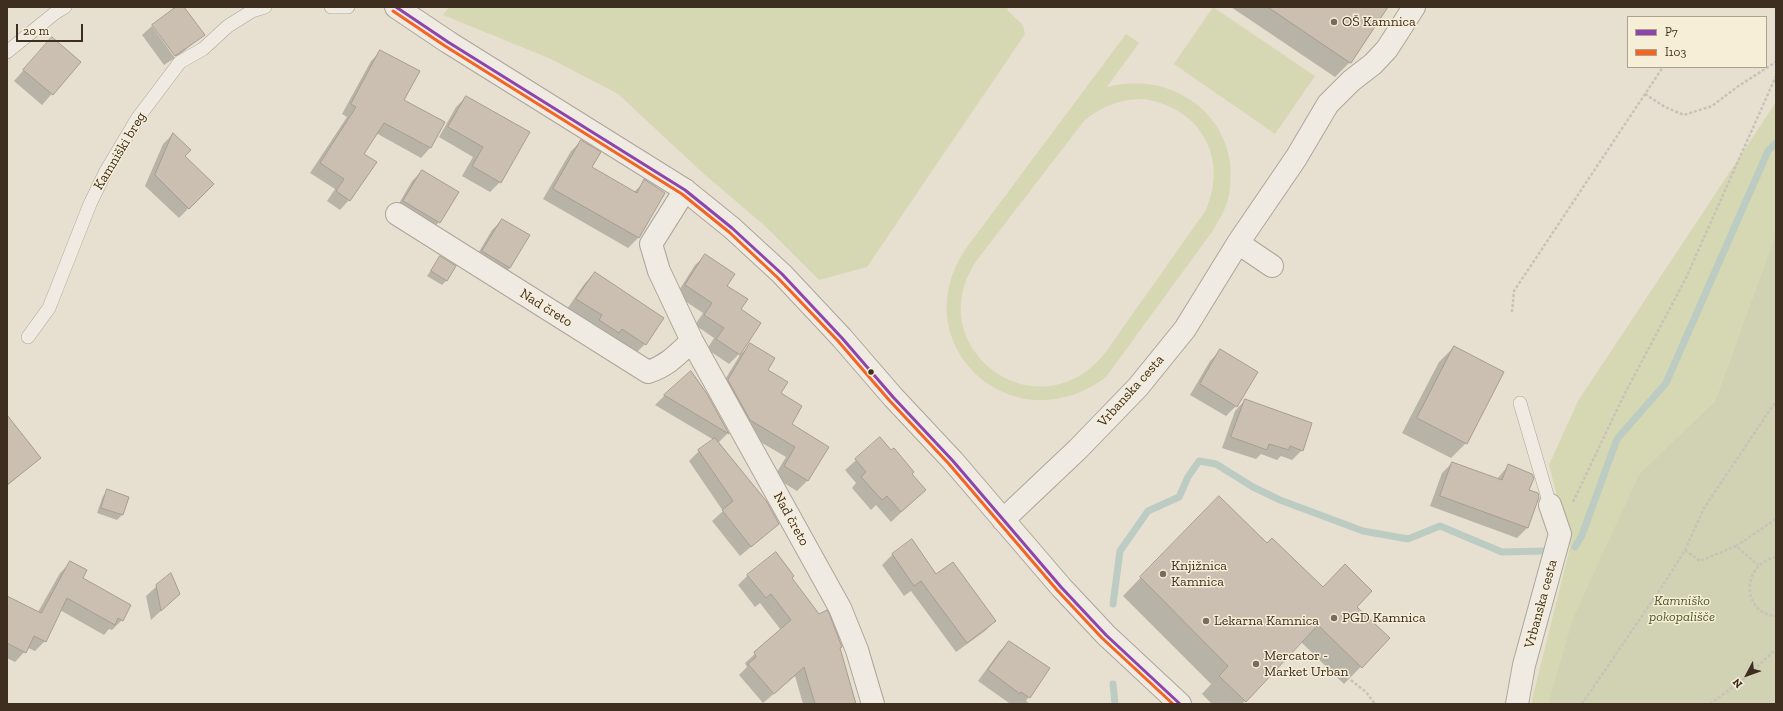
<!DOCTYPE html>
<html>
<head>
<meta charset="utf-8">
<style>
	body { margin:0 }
	#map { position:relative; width:1783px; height:711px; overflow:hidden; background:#e7e0d1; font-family:"Zilla Slab",serif }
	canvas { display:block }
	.frame { position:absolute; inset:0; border:8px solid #3d2e20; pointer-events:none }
	.legend { position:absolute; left:1627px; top:16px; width:140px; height:52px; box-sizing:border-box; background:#f7eed8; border:1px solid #ada18e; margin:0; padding:5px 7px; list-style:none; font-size:12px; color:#3d2e20 }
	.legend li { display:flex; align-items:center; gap:8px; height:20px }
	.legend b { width:20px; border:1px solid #ada18e }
	.north { position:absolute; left:1727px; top:655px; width:40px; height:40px; -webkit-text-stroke:3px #f7eed8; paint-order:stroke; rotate:229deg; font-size:11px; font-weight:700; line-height:16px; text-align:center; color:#3d2e20 }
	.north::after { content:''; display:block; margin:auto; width:14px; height:18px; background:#3d2e20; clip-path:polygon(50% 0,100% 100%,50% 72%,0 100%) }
	.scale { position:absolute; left:16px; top:24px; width:67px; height:18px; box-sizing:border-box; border:2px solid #3d2e20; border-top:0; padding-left:5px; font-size:12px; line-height:14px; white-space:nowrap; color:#3d2e20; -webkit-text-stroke:3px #f7eed8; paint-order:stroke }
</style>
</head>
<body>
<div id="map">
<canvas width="1783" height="711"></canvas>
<div class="frame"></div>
<ul class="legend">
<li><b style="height:5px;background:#8e44ad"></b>P7</li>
<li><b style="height:5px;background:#f26522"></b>I103</li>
</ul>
<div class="north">N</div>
<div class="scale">20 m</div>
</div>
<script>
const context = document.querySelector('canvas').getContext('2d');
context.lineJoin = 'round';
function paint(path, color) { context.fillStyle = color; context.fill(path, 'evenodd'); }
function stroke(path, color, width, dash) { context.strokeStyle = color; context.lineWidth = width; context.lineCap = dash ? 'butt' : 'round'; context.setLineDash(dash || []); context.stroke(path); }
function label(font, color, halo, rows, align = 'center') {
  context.font = font + ' "Zilla Slab",serif'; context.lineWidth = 3; context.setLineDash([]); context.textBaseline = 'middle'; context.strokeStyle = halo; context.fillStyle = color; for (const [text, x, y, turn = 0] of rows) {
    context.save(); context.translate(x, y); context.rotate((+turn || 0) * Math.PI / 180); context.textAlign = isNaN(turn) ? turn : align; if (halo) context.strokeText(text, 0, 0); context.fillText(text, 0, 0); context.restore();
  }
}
const green = new Path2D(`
	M 449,7 L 1009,7 L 1007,10 L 1023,25 L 1025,34 L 867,267 L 819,280 L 765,226 L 704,174 L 618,94 L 551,59 L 443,15 Z
	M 1213,7 L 1315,76 L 1275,134 L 1174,64 Z
	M 1126,34 L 1139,43 L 1107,87 C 1172,69 1239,117 1230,187 C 1229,203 1222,215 1214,229 L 1106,377 C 1012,448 900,342 967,247 ZM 1144,99 C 1200,108 1229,157 1206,210 L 1105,353 C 1038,437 917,347 977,260 L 1084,121 C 1102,106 1120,99 1144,99 Z
	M 1776,102 L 1776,233 L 1715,401 L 1639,474 L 1574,619 L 1548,704 L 1531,704 L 1570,547 L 1549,465 L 1578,401 Z`);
const cemetery = new Path2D(`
	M 1776,233 L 1776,704 L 1548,704 L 1573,619 L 1639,474 L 1715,401 Z`);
const shadow = new Path2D(`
	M 178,7 L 183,7 L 203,35 L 177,57 L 154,25 Z
	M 1231,7 L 1387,7 L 1350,62 L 1335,77 Z
	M 152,26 L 175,58 L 164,65 L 142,35 Z
	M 52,38 L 80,62 L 42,105 L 14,81 Z
	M 381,51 L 403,100 L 444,122 L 430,148 L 421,158 L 376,133 L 363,154 L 349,200 L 340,210 L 327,201 L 335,189 L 310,173 L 347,117 L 342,114 L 371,61 Z
	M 466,97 L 500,182 L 490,192 L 462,176 L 473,157 L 439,137 L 456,107 Z
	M 173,134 L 184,156 L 212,184 L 179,218 L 145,186 L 163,144 Z
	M 581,141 L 591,168 L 634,192 L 645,181 L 638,238 L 628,248 L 543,199 L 571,151 Z
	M 422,171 L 439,222 L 429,233 L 394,212 L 412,181 Z
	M 502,220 L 510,268 L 499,278 L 473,262 L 492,230 Z
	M 705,256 L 726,286 L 739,310 L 739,354 L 729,364 L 707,349 L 714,338 L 695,325 L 703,313 L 676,295 L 695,265 Z
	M 440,257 L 447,280 L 442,285 L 427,276 Z
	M 595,273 L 645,344 L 635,354 L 567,309 L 585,283 Z
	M 750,345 L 767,370 L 790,425 L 807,481 L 797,491 L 774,477 L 786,457 L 740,430 L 718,391 L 740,355 Z
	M 1454,347 L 1466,443 L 1451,458 L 1402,433 L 1439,362 Z
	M 1220,351 L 1236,406 L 1226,416 L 1190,395 L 1210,361 Z
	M 665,395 L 706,395 L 728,433 L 718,443 L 778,524 L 740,556 L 712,521 L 723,511 L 689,461 L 699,451 L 714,440 L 655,405 Z
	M 1245,400 L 1302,450 L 1292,460 L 1281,456 L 1277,460 L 1261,454 L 1256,459 L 1222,448 L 1235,411 Z
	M 7,422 L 40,458 L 7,486 Z
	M 880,439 L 925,490 L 891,522 L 876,505 L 871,510 L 852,488 L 856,483 L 845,470 Z
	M 1452,463 L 1497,479 L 1508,466 L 1528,490 L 1527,528 L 1517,538 L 1430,506 L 1442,473 Z
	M 108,491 L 122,515 L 117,520 L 97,513 L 103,496 Z
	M 1201,515 L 1267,544 L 1322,588 L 1356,607 L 1389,638 L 1344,684 L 1301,642 L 1242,704 L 1212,704 L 1202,694 L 1211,684 L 1123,596 Z
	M 912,541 L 936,575 L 995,621 L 985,631 L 956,652 L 911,591 L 904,596 L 882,565 L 892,555 Z
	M 71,562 L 82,578 L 122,620 L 112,630 L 109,629 L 104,635 L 60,610 L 45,641 L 35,651 L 28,648 L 15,662 L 7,658 L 7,597 L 38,612 L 60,573 Z
	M 748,575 L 791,578 L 839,648 L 855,704 L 803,704 L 795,676 L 763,703 L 739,675 L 747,667 L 745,663 L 781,630 L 760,603 L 755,607 L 738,585 Z
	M 157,586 L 179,594 L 151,620 L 146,596 Z
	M 1009,642 L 1048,669 L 1026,701 L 1030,704 L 1008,704 L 1009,703 L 978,681 L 999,652 Z`);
const stream = new Path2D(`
	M 1575,547 L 1582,535 L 1617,439 L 1666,383 L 1768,151 L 1776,143
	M 1113,604 L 1120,551 L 1148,511 L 1179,497 L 1188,477 L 1199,461 L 1216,464 L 1253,487 L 1280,500 L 1363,531 L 1408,539 L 1440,526 L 1502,552 L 1544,551
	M 1113,684 L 1115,704`);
const building = new Path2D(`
	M 176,7 L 184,7 L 205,35 L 175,56 L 152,25 Z
	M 1268,7 L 1388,7 L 1351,63 Z
	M 52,37 L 81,62 L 53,95 L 23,70 Z
	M 380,50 L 420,71 L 404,100 L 445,122 L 431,148 L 384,123 L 364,154 L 377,162 L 350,201 L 336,191 L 344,179 L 320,163 L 356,107 L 351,104 Z
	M 466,96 L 530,132 L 501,183 L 472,166 L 483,147 L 448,127 Z
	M 173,133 L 191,150 L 185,156 L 214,184 L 189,209 L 155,175 Z
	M 581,140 L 601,152 L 592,167 L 637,193 L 644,179 L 665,193 L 639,238 L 553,189 Z
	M 422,170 L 459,192 L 440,223 L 403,201 Z
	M 502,219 L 530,235 L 510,268 L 482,251 Z
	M 705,254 L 735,274 L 727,286 L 748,299 L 741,309 L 761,323 L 740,355 L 716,339 L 724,328 L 704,315 L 712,303 L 685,285 Z
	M 440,256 L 456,266 L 447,281 L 431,271 Z
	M 595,272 L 664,318 L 646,345 L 622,329 L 619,333 L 599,320 L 602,315 L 576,299 Z
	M 750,343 L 775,358 L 768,370 L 788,382 L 781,393 L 802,406 L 792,424 L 829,447 L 808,481 L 784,466 L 795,447 L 750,420 L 728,380 Z
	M 1454,346 L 1504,372 L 1467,444 L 1417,418 Z
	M 1220,349 L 1258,372 L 1237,407 L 1200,384 Z
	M 691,371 L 707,394 L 729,434 L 664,395 Z
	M 1245,399 L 1312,423 L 1303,451 L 1290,446 L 1289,450 L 1269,444 L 1267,450 L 1231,437 Z
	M 7,415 L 41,458 L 7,485 Z
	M 880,437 L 891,450 L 894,448 L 914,472 L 912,474 L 926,490 L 901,512 L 887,496 L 882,500 L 861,477 L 866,472 L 855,459 Z
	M 715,438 L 767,502 L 779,524 L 751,547 L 722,510 L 733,501 L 698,450 Z
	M 1452,462 L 1502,480 L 1508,464 L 1532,474 L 1534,478 L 1529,490 L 1538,493 L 1539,497 L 1528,528 L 1440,496 Z
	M 107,489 L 129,497 L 123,515 L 101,508 Z
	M 1219,496 L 1267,543 L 1272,538 L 1323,587 L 1345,564 L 1372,591 L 1357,607 L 1390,638 L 1362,668 L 1318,625 L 1246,702 L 1219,676 L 1228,666 L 1140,577 Z
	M 912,539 L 936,574 L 953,562 L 996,621 L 967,643 L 921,581 L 914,586 L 892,554 Z
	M 776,552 L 794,576 L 792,578 L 819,614 L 827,610 L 829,613 L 842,647 L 840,648 L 856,704 L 815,704 L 804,667 L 774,694 L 748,664 L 756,657 L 754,652 L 791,620 L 771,594 L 766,598 L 747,575 Z
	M 70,561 L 87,570 L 83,578 L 131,605 L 123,621 L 118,618 L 115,625 L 67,598 L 46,642 L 34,636 L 26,653 L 7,643 L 7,596 L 41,613 Z
	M 171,573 L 180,594 L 161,611 L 156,585 Z
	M 1009,641 L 1050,668 L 1030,698 L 1021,692 L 1020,694 L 988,670 Z`);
const path = new Path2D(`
	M 1645,94 L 1665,107 L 1684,115 L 1712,106 L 1737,87 L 1776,62
	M 1512,312 L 1514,291 L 1663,67
	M 1573,502 L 1624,395 L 1686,278 L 1776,76
	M 1736,546 L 1776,519
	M 1685,550 L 1700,561 L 1736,546 L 1758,565
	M 1776,557 C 1741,564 1741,613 1776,616
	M 1347,677 L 1366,692 L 1375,704
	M 1582,704 L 1665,582 L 1685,550 L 1704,508 L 1776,401
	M 1710,704 L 1746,677 L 1776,649`);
const service = new Path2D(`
	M 331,7 L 348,7
	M 7,52 L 55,13 L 65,7
	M 28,337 L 49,308 L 90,204 L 106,171 L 137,119 L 180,62 L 203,49 L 228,26 L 252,11 L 265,7
	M 1520,403 L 1550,505`);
const minor = new Path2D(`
	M 685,190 L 651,244 L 659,271 L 692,341 L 840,608 L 857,650 L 873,704
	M 397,214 L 648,372 C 667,366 678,354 692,341
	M 1238,243 L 1272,266
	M 1003,520 L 1078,449 L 1138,387 L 1185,329 L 1238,243 L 1296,158 L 1328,104 L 1351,81 L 1373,64 L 1387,49 L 1414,7
	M 1517,704 L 1524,665 L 1560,534 L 1550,505`);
const tertiary = new Path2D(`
	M 396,7 L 448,42 L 685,190 L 732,228 L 782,274 L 842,338 L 893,397 L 953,461 L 1061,587 L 1106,635 L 1180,704`);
const bus1 = new Path2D(`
	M 396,7 L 448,42 L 685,190 L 732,228 L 782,274 L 842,338 L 893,397 L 953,461 L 1061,587 L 1106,635 L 1180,704`);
const bus2 = new Path2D(`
	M 393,11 L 445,46 L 682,194 L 729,232 L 778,278 L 838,341 L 889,400 L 949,464 L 1057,590 L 1102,638 L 1173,704`);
const markers = [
	[1334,22,4,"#786c5e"],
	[871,372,3.5,"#3d2e20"],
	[1163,574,4,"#786c5e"],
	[1334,618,4,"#786c5e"],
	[1206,621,4,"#786c5e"],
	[1256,664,4,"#786c5e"]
];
const poiNames = [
	["OŠ Kamnica",1342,22],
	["Knjižnica",1171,566],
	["Kamnica",1171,582],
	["PGD Kamnica",1342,618],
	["Lekarna Kamnica",1214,621],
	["Mercator -",1264,656],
	["Market Urban",1264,672]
];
const streetNames = [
	["Kamniški breg",120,151,-59],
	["Nad čreto",546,308,32],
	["Vrbanska cesta",1131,391,-48],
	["Nad čreto",791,519,61],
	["Vrbanska cesta",1541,604,-75]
];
const parkNames = [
	["Kamniško",1682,601],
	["pokopališče",1682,617]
];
paint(green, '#d6d7b3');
paint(cemetery, '#d1d1b3');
paint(shadow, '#0003');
stroke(stream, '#bcccc2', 7);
paint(building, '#cbbfb2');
stroke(building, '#a89c90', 1);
stroke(service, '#ada599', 14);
stroke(minor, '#ada599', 24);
stroke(tertiary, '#ada599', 24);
stroke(path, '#c8c2b9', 2.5, [3, 2]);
stroke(service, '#efebe3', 13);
stroke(minor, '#efebe3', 22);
stroke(tertiary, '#efebe3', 22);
stroke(bus1, '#8e44ad', 3);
stroke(bus2, '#f26522', 3);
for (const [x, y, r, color] of markers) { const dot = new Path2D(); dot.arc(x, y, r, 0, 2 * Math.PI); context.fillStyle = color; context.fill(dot); stroke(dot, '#f7eed8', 1.5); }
label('14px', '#3d2e20', '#f7eed8', poiNames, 'left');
label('14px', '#3d2e20', '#f7eed8', streetNames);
label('italic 14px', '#4d5a26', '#f7eed8', parkNames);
</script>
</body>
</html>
